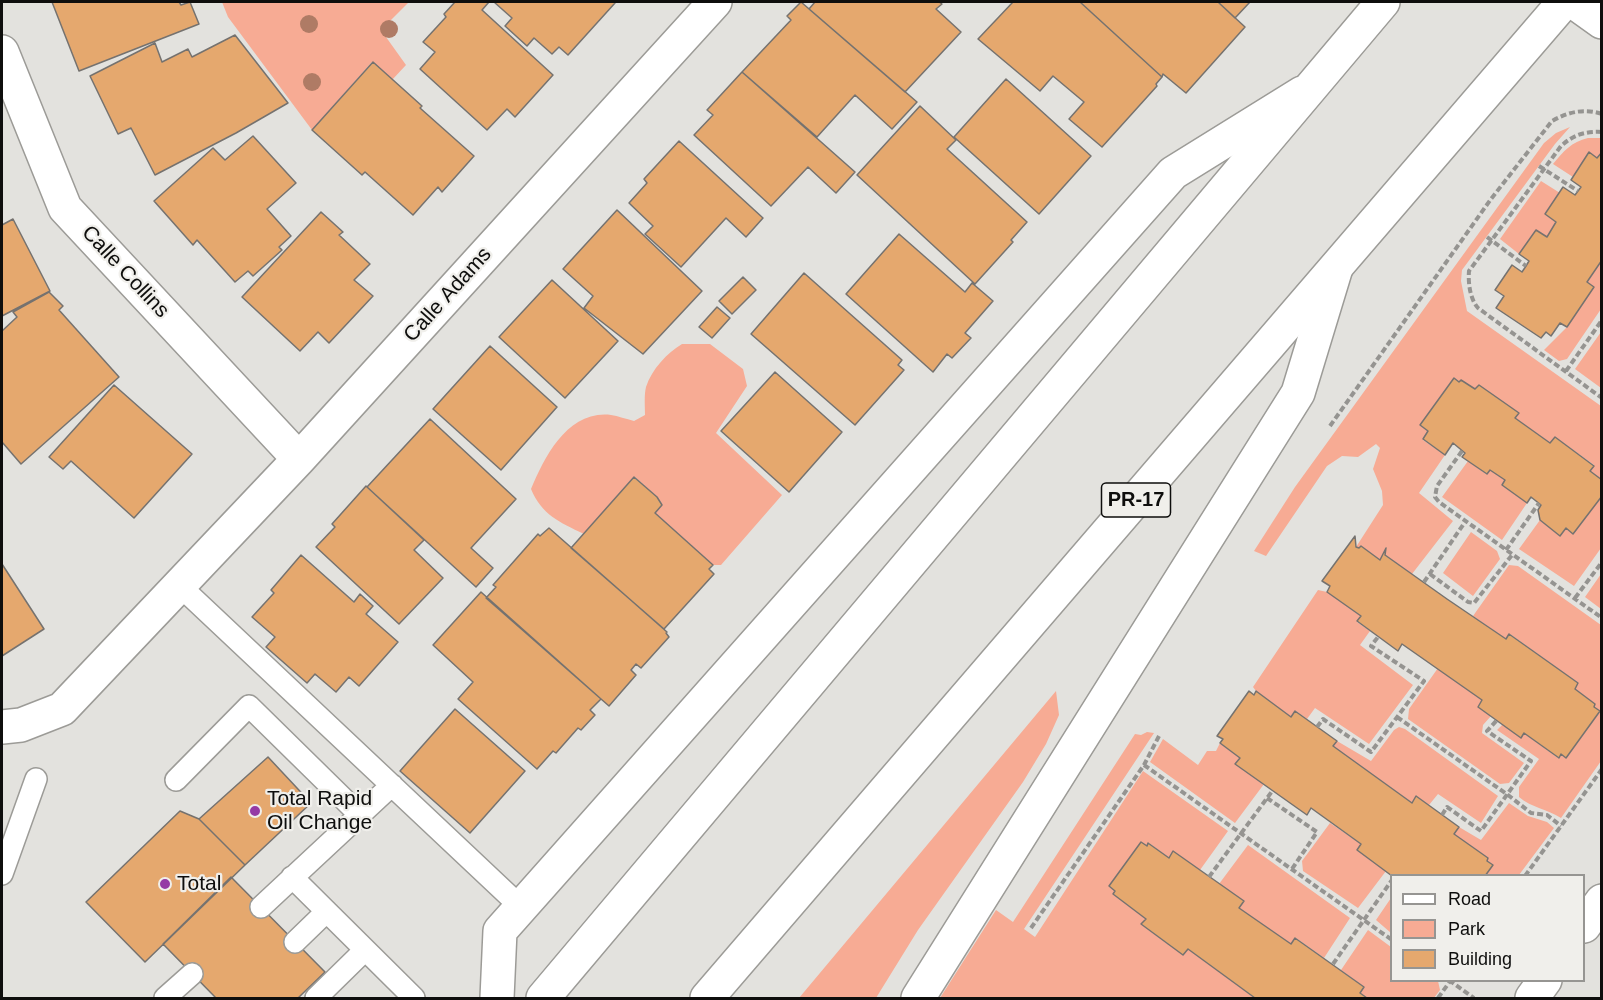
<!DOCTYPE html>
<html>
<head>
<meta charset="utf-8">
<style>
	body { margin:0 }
	#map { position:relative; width:1603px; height:1000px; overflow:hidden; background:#e3e2de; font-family:Helvetica,sans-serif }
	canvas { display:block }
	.frame { position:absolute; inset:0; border:3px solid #0e0e0d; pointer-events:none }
	.legend { position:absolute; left:1390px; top:874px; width:195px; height:108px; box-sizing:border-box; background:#f0efeb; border:2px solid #969592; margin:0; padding:8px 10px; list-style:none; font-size:18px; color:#0e0e0d }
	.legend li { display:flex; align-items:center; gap:12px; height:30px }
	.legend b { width:30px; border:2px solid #969592 }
</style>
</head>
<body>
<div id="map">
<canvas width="1603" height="1000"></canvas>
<div class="frame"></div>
<ul class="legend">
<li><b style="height:8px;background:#fff"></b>Road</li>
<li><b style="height:16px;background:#f7ab94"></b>Park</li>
<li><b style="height:16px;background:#e5a86e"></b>Building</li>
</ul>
</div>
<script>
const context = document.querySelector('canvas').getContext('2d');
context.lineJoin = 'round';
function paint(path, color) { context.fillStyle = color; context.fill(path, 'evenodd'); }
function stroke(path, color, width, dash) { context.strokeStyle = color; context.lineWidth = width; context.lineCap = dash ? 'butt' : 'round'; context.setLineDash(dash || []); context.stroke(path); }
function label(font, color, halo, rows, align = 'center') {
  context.font = font + ' Helvetica,sans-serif'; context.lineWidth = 4.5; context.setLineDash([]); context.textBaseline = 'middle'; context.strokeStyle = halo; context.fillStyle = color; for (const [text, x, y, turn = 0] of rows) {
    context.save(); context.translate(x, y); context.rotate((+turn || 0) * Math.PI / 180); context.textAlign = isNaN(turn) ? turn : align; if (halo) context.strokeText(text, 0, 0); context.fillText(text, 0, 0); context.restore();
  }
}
const green = new Path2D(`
	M 222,2 L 409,2 L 381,30 L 406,65 L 392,80 L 372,62 L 312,130 L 228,17 Z
	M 1570,127 L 1555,144 L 1462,270 L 1461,281 L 1467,311 L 1601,406 L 1601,480 L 1590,471 L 1594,465 L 1555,437 L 1550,443 L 1515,418 L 1518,413 L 1479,385 L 1475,389 L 1461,380 L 1459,382 L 1454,378 L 1420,425 L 1428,431 L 1423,440 L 1445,455 L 1419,493 L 1453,521 L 1412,574 L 1385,555 L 1380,560 L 1361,546 L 1359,548 L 1356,547 L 1383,505 L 1382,491 L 1373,469 L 1380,448 L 1376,444 L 1358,457 L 1342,456 L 1327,466 L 1266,556 L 1254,551 L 1295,487 L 1544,143 L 1556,133 Z
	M 1588,138 L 1601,138 L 1601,152 L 1597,158 L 1589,153 L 1573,177 L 1553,164 C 1564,151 1571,142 1588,138 Z
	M 1541,181 L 1560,193 L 1545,214 L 1556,222 L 1547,237 L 1536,230 L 1519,254 L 1500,239 Z
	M 1601,260 L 1601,309 L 1567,359 L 1559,361 L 1544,350 L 1567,327 L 1593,287 L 1587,282 Z
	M 1601,332 L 1601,388 L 1575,369 Z
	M 682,344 L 710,344 L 743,369 L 747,386 L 716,433 L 782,495 L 721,565 L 713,565 L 655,513 L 662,504 L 657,497 L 635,477 L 584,534 C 559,522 542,515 531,489 C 545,456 568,410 611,415 C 618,416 626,419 634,421 L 645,415 C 645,406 644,395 646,387 C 652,369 667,353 682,344 Z
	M 1468,461 L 1486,474 L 1490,470 L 1505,480 L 1502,485 L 1527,503 L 1502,540 L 1442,497 Z
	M 1601,496 L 1601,548 L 1574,586 L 1519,549 L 1540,520 L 1560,535 L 1566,528 L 1573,534 Z
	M 1471,532 L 1497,551 L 1500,559 L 1473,596 L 1443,573 Z
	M 1509,565 L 1518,566 L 1601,625 L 1601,761 L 1561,818 C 1547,809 1532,808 1519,797 L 1519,787 L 1539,759 L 1497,730 L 1503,724 L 1524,733 L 1558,758 L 1561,754 L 1566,758 L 1600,711 L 1594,707 L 1595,704 L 1575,689 L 1578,683 L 1510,634 L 1506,639 L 1473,616 Z
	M 1601,574 L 1601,609 L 1585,597 Z
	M 1318,590 L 1327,592 L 1361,616 L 1357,622 L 1370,631 L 1360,645 L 1413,685 L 1369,744 L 1315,708 L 1307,719 L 1296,711 L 1291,717 L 1256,691 L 1253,687 Z
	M 1438,668 L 1482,700 L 1478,707 L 1491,716 L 1483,725 L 1482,733 L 1524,763 L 1509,783 L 1500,784 L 1408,719 L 1409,709 Z
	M 1056,691 L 1059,715 L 1046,744 L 1023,782 L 918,930 L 876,998 L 799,998 Z
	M 1399,727 L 1405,729 L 1498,796 L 1481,823 L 1438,794 L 1429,805 L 1416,796 L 1412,803 L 1333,746 L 1337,741 L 1371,761 L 1394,730 Z
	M 1147,732 L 1154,733 L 1024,929 L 1035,937 L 1143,771 L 1228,831 L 1200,870 L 1173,852 L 1169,858 L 1149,843 L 1147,846 L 1141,843 L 1109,886 L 1115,891 L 1113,894 L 1146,919 L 1142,925 L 1183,955 L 1188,949 L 1255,998 L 940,998 L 996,910 L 1013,922 L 1135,734 L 1141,735 Z
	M 1163,739 L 1198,765 L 1207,751 L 1216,751 L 1220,743 L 1240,758 L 1264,784 L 1235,823 L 1150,762 Z
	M 1509,803 L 1528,816 L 1547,822 L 1554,828 L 1519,875 L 1485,875 L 1493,865 L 1487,861 L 1488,858 L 1454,834 L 1459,827 L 1481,840 Z
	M 1330,823 L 1361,844 L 1357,850 L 1386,871 L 1358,908 L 1303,871 L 1302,861 Z
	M 1248,845 L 1350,918 L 1324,958 L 1296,938 L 1291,944 L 1239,908 L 1244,901 L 1219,884 Z
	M 1391,898 L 1391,933 L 1376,920 Z
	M 1368,930 L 1391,947 L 1392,980 L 1438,981 L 1440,990 L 1434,998 L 1367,998 L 1360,993 L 1364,987 L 1341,970 Z`);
const building = new Path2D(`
	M 52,2 L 179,2 L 181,5 L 190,2 L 199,24 L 79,71 Z
	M 455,2 L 489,2 L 482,10 L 553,75 L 515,117 L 507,109 L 487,130 L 420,69 L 435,52 L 423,42 L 446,17 L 444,14 Z
	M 494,2 L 614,2 L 615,3 L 568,55 L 559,47 L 552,54 L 534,38 L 527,46 L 505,26 L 512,18 Z
	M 801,2 L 917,102 L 892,129 L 855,95 L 817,137 L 742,72 L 791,20 L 787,16 Z
	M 815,2 L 939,2 L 942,4 L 936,9 L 961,32 L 905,92 L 809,9 Z
	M 1013,2 L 1080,2 L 1162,77 L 1156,84 L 1157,86 L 1102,147 L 1069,119 L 1084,102 L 1053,76 L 1040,91 L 978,39 Z
	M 1080,2 L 1218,2 L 1245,27 L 1186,93 L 1163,74 L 1162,77 Z
	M 1218,2 L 1250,2 L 1235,18 Z
	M 235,35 L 288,103 L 236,133 L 155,175 L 131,128 L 118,134 L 90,76 L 155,43 L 162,62 L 188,49 L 192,57 Z
	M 373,62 L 422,106 L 420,108 L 474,156 L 442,192 L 438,187 L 413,215 L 365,172 L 362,175 L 312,130 Z
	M 742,72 L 855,172 L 836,193 L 808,167 L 771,206 L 694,135 L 713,115 L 707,110 Z
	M 1006,79 L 1091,156 L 1039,214 L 954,137 Z
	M 920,106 L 956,140 L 947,149 L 1027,222 L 1011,240 L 1013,242 L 975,284 L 857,175 Z
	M 253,136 L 296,183 L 267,209 L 291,236 L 279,247 L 282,250 L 253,276 L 248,271 L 235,282 L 197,240 L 193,245 L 154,201 L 213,148 L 225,160 Z
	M 679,141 L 763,218 L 746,237 L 726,218 L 681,267 L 645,234 L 653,226 L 629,203 L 647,183 L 644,179 Z
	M 1589,152 L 1597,158 L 1602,152 L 1602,260 L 1587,282 L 1594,287 L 1567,327 L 1560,323 L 1551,336 L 1546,332 L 1541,338 L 1496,308 L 1504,296 L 1495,290 L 1512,265 L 1522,272 L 1526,266 L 1529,261 L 1519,254 L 1536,230 L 1547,237 L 1556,222 L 1545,214 L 1563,187 L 1575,195 L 1581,187 L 1571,180 Z
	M 617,210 L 702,291 L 643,354 L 584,308 L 593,296 L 563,269 Z
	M 321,212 L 343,232 L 339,235 L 370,264 L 354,280 L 373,296 L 329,343 L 318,332 L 300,351 L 242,297 Z
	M 13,219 L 50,291 L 2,316 L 2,225 Z
	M 899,234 L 965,292 L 972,283 L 993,301 L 965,333 L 971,338 L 952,358 L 947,354 L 933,372 L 846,294 Z
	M 804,273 L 902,360 L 898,365 L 904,370 L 855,425 L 751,334 Z
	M 743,277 L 756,290 L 732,314 L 719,301 Z
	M 552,280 L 618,341 L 565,398 L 499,337 Z
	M 49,292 L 63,306 L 59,310 L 119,377 L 21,464 L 2,442 L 2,331 L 17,317 L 13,312 Z
	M 717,307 L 730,318 L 712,338 L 699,327 Z
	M 490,346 L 557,407 L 501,470 L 433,409 Z
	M 775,372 L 842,432 L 789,492 L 721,431 Z
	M 1454,378 L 1459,382 L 1461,380 L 1475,389 L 1479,385 L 1519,413 L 1515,418 L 1550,443 L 1555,437 L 1594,466 L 1590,471 L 1602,480 L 1602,496 L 1573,534 L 1566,528 L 1560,536 L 1540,520 L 1538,510 L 1541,505 L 1531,497 L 1527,503 L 1502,485 L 1505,480 L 1490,470 L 1487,474 L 1462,457 L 1465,453 L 1453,443 L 1445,455 L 1423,439 L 1428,431 L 1420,425 Z
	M 114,385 L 192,454 L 134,518 L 71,461 L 63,469 L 49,457 Z
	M 430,419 L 516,499 L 471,548 L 493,568 L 476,587 L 367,487 Z
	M 634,477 L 657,497 L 662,505 L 655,513 L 713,565 L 709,569 L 714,574 L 664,629 L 571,548 Z
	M 366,486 L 424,540 L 414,550 L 443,578 L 399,624 L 316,547 L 335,527 L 332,524 Z
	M 549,528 L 667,632 L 666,633 L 669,637 L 641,668 L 636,664 L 631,670 L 636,675 L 609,706 L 486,598 L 496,587 L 493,585 L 538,534 L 540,536 Z
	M 1355,536 L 1356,547 L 1359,548 L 1361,546 L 1380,560 L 1386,548 L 1385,555 L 1447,599 L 1506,639 L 1509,634 L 1578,683 L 1575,689 L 1595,704 L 1594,707 L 1600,711 L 1566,758 L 1561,754 L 1559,758 L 1524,733 L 1521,738 L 1478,707 L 1482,700 L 1402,644 L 1398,651 L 1357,621 L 1361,616 L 1327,592 L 1330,586 L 1322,581 Z
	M 301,555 L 354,602 L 360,594 L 373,606 L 366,614 L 398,642 L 359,686 L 349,677 L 336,692 L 315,674 L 307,683 L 266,647 L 275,637 L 252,617 L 274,593 L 271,590 Z
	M 2,564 L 44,629 L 2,656 Z
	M 481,592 L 601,699 L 590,710 L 595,715 L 581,730 L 578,728 L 556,753 L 553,751 L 537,769 L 458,699 L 473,682 L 433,645 Z
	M 1249,691 L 1254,695 L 1256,691 L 1291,717 L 1295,711 L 1337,741 L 1333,746 L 1412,803 L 1416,796 L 1459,827 L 1454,834 L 1488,858 L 1487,861 L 1493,865 L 1485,876 L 1392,876 L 1357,850 L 1361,844 L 1311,808 L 1307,815 L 1235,764 L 1240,758 L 1220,743 L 1223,739 L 1217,736 Z
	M 455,709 L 525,771 L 470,833 L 400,771 Z
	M 268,757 L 311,803 L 245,865 L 199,819 Z
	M 180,811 L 199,819 L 245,865 L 145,962 L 86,902 Z
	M 1141,842 L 1147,846 L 1148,843 L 1169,858 L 1173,851 L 1244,901 L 1239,908 L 1291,944 L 1295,938 L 1364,987 L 1360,993 L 1367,998 L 1255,998 L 1188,949 L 1183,955 L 1141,924 L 1146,919 L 1113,894 L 1115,891 L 1109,886 Z
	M 231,877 L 325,972 L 298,998 L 216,998 L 163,944 Z`);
const path = new Path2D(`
	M 1602,132 C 1585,131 1573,135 1561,146 L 1469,271 C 1468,283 1470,299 1478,308 L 1602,398
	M 1539,166 L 1578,191
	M 1487,237 L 1526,266
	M 1566,371 L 1602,320
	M 1330,426 L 1491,199 L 1552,121 C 1568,112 1584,108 1602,114
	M 1462,451 L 1437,486 L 1435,497 L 1439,502 L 1602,618
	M 1506,550 L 1539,503
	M 1430,574 L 1468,602 L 1474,603 L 1512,555
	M 1424,582 L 1465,522
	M 1575,598 L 1602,562
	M 1397,717 L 1508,795 L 1531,813 L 1547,815 L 1561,826
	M 1317,727 L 1323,719 L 1371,752 L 1424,681 L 1371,646 L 1378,637
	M 1144,765 L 1392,940
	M 1267,798 L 1317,832 L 1292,869
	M 1442,815 L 1447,807 L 1481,831 L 1531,761 L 1487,731 L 1497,720
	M 1525,876 L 1602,769
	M 1209,877 L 1273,790
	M 1031,928 L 1144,765 L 1159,736
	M 1333,964 L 1392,880
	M 1449,980 L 1474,998
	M 1438,998 L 1451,980`);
const lane = new Path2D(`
	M 180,586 L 522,908
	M 176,780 L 249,706 L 360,815
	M 2,874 L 36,779
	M 292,877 L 414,998
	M 261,907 L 392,785
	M 295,942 L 326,912
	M 165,998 L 192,974
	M 316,998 L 365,950`);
const street = new Path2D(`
	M 1574,2 L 1602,22
	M 2,52 L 65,208 L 299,459
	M 2,727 L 21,725 L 62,709 L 299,459 L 715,2
	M 1584,926 L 1602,901
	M 497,998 L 500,931 L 1173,173 L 1302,93
	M 918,998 L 1298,393 L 1336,268
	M 1532,998 L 1545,980`);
const primary = new Path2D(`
	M 543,998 L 1383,2
	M 707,998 L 1564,2`);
const trees = [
	[309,24],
	[389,29],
	[312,82]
];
const markers = [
	[255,811,6,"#953aa5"],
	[165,884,6,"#953aa5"]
];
const shields = [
	[1136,500,69]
];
const shieldNames = [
	["PR-17",1136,500]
];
const streetNames = [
	["Calle Collins",125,272,47],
	["Calle Adams",448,295,-48]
];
const poiNames = [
	["Total Rapid",267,799],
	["Oil Change",267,823],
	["Total",177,884]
];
paint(green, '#f7ab94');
paint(building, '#e5a86e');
stroke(building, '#75726f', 1.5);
stroke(lane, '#9c9b97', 24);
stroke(street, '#9c9b97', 36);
stroke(primary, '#9c9b97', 36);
stroke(path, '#959491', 4, [6, 3]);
stroke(lane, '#fff', 21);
stroke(street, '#fff', 33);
stroke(primary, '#fff', 33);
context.fillStyle = '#af7b65';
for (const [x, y] of trees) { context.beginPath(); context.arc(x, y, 9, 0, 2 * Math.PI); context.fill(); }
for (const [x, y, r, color] of markers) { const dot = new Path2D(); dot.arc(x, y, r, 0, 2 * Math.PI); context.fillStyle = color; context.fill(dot); stroke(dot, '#f0efeb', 2); }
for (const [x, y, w] of shields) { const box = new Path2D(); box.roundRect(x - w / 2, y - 17, w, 34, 4.5); context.fillStyle = '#f0efeb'; context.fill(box); stroke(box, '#0e0e0d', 1.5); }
label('bold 20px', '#0e0e0d', null, shieldNames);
label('21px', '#0e0e0d', '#f0efeb', streetNames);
label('21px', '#0e0e0d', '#f0efeb', poiNames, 'left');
</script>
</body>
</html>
